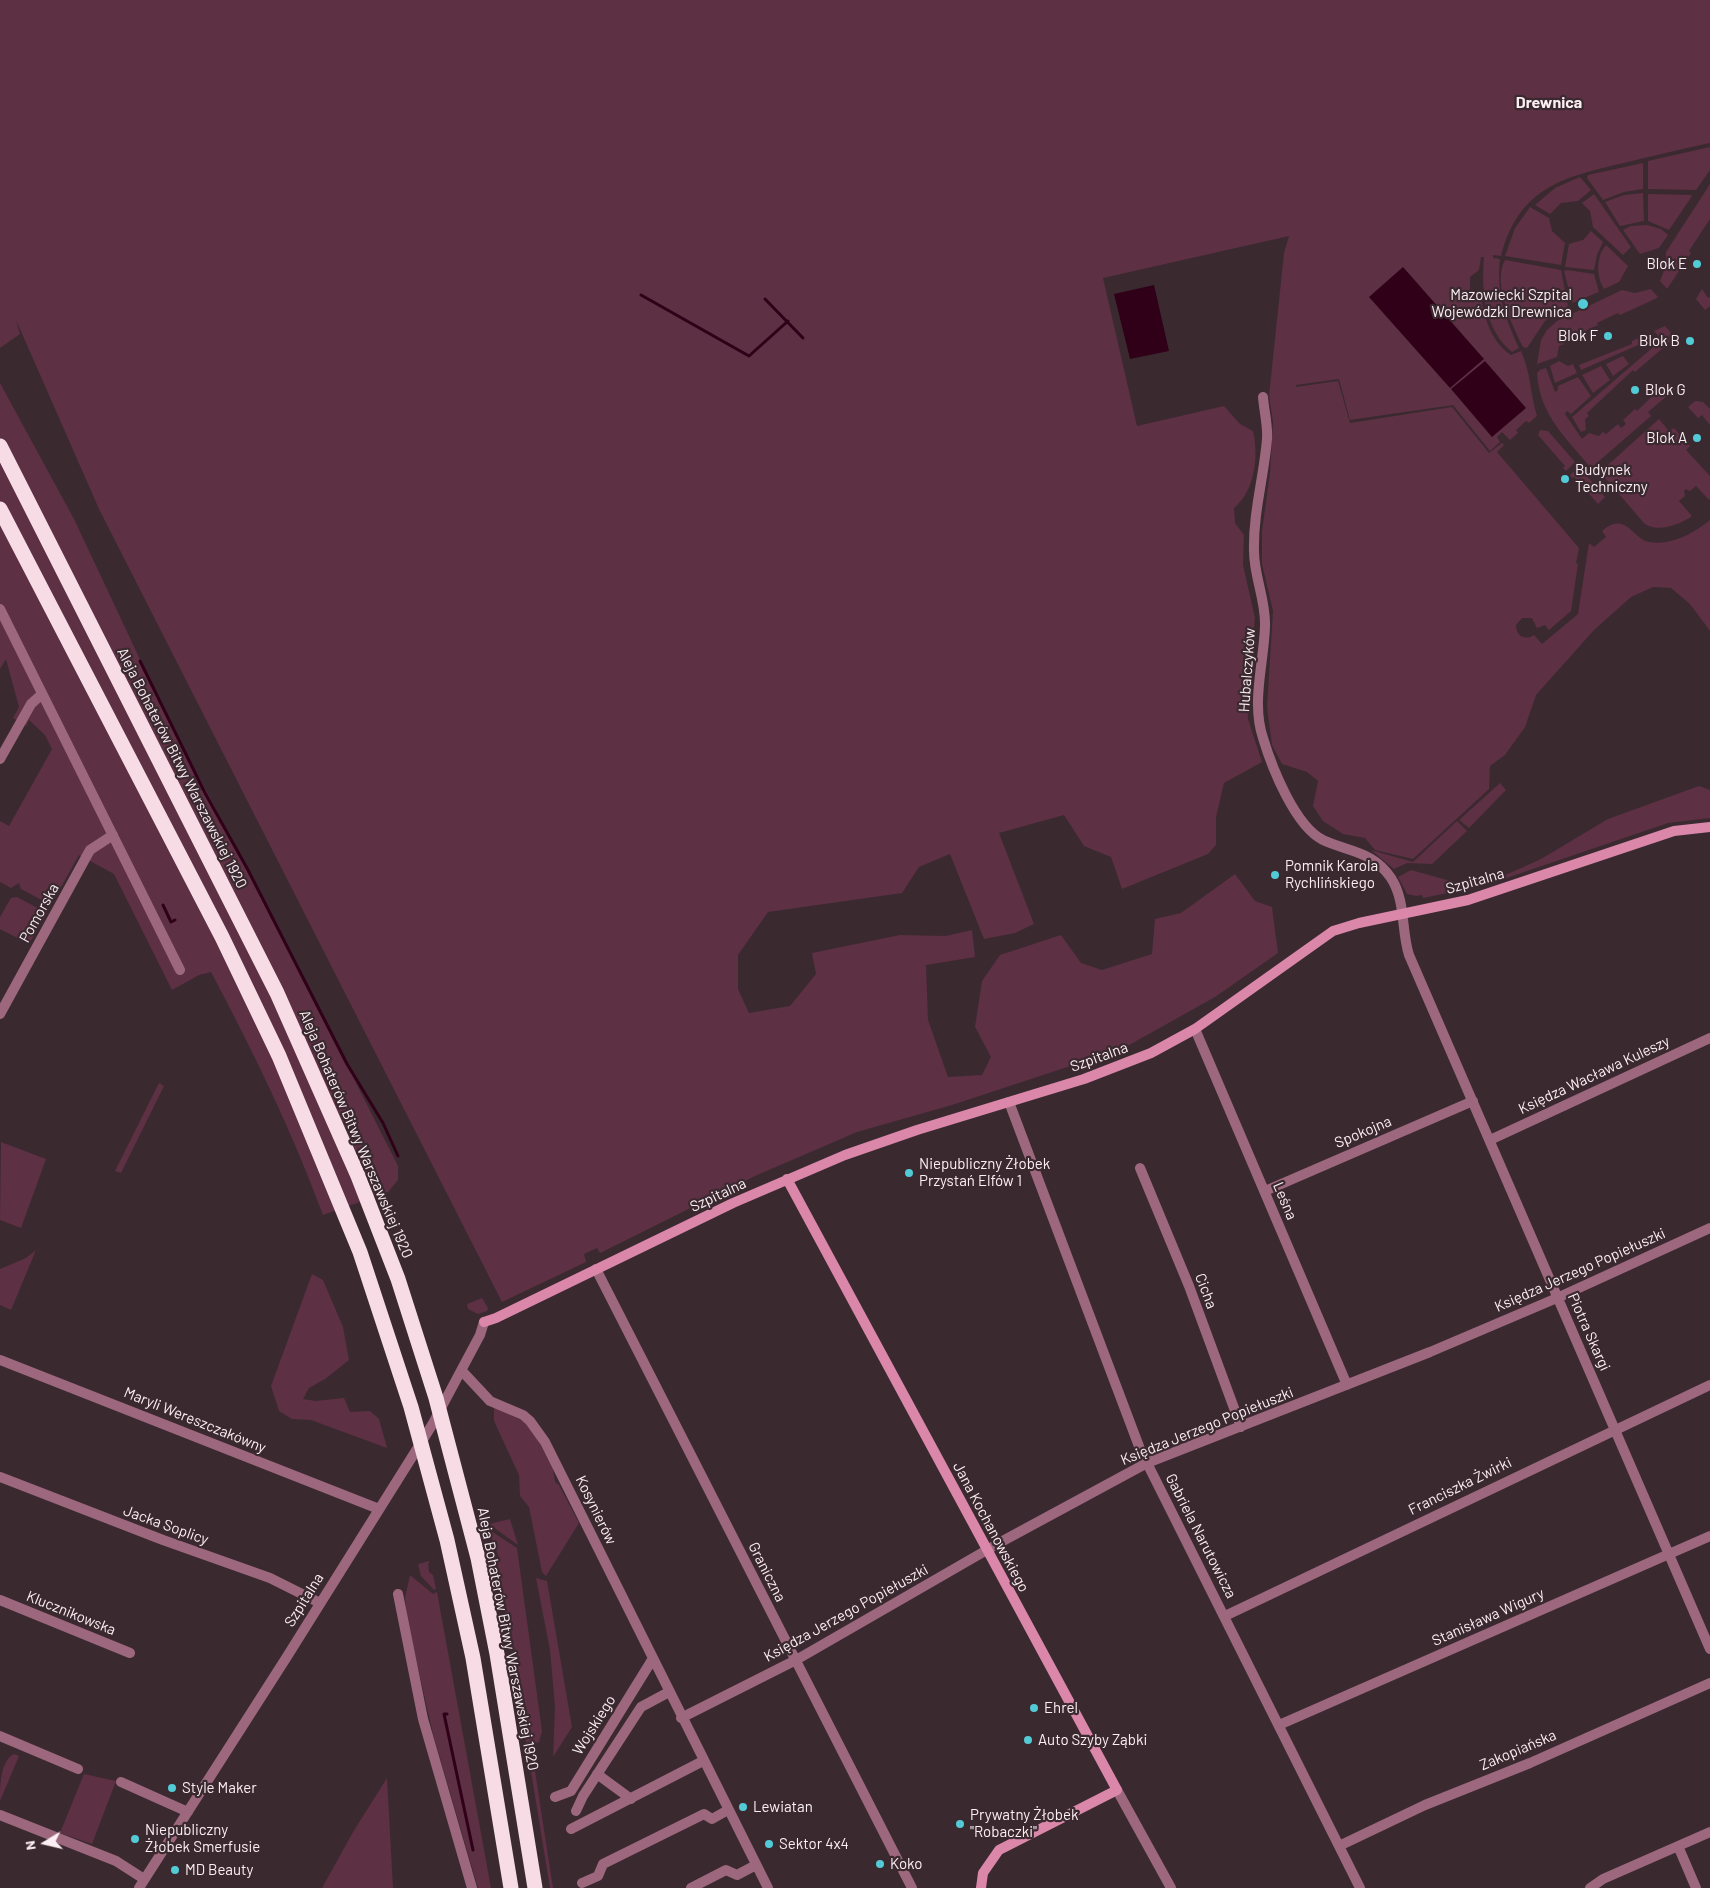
<!DOCTYPE html>
<html>
<head>
<meta charset="utf-8">
<style>
	body { margin:0 }
	#map { position:relative; width:1710px; height:1888px; overflow:hidden; background:#3b2930; font-family:Barlow,sans-serif }
	canvas { display:block }
	.north { position:absolute; left:20px; top:1818px; width:50px; height:50px; -webkit-text-stroke:4px #3b2930; paint-order:stroke; rotate:261deg; font-size:14px; font-weight:700; line-height:20px; text-align:center; color:#fbeff3 }
	.north::after { content:''; display:block; margin:auto; width:18px; height:22px; background:#fbeff3; clip-path:polygon(50% 0,100% 100%,50% 72%,0 100%) }
</style>
</head>
<body>
<div id="map">
<canvas width="1710" height="1888"></canvas>
<div class="north">N</div>
</div>
<script>
const context = document.querySelector('canvas').getContext('2d');
context.lineJoin = 'round';
function paint(path, color) { context.fillStyle = color; context.fill(path, 'evenodd'); }
function stroke(path, color, width, dash) { context.strokeStyle = color; context.lineWidth = width; context.lineCap = dash ? 'butt' : 'round'; context.setLineDash(dash || []); context.stroke(path); }
function label(font, color, halo, rows, align = 'center') {
  context.font = font + ' Barlow,sans-serif'; context.lineWidth = 4.5; context.setLineDash([]); context.textBaseline = 'middle'; context.strokeStyle = halo; context.fillStyle = color; for (const [text, x, y, turn = 0] of rows) {
    context.save(); context.translate(x, y); context.rotate((+turn || 0) * Math.PI / 180); context.textAlign = isNaN(turn) ? turn : align; if (halo) context.strokeText(text, 0, 0); context.fillText(text, 0, 0); context.restore();
  }
}
const green = new Path2D(`
	M 0,0 L 1710,0 L 1710,143 C 1681,149 1652,156 1624,163 C 1562,177 1519,188 1501,256 L 1493,255 L 1493,258 L 1500,259 C 1496,293 1505,318 1519,348 L 1512,352 C 1484,329 1481,290 1484,257 L 1481,257 L 1479,270 L 1470,277 L 1470,290 L 1481,298 C 1485,321 1492,342 1511,355 L 1521,351 C 1531,373 1530,393 1537,416 L 1529,423 L 1526,421 L 1516,430 L 1518,433 L 1510,440 L 1502,432 L 1497,437 L 1500,442 L 1490,451 L 1453,405 L 1350,420 L 1339,379 L 1296,385 L 1296,387 L 1338,381 L 1350,423 L 1452,407 L 1489,453 L 1502,443 L 1504,445 L 1497,452 L 1579,548 L 1576,563 L 1578,564 L 1571,611 L 1549,630 L 1545,625 L 1537,628 L 1532,618 L 1522,618 L 1516,625 C 1516,636 1525,641 1534,635 L 1542,644 L 1578,614 L 1589,543 L 1594,547 L 1606,537 L 1602,531 C 1625,510 1633,539 1649,542 C 1671,546 1694,533 1710,520 L 1710,631 L 1690,604 L 1671,588 L 1653,587 L 1631,597 L 1594,630 L 1536,695 L 1525,727 L 1505,755 L 1490,766 L 1489,789 L 1413,859 L 1375,850 L 1365,838 L 1343,834 L 1323,821 L 1313,806 L 1318,781 L 1307,772 L 1282,764 L 1272,745 L 1267,707 L 1273,611 L 1262,564 L 1262,531 L 1270,473 L 1273,422 L 1269,396 L 1284,253 L 1289,236 L 1103,278 L 1137,426 L 1224,406 L 1240,424 L 1253,431 C 1259,456 1255,491 1234,508 L 1235,523 L 1244,535 L 1243,565 L 1255,618 L 1247,695 L 1248,719 L 1262,762 L 1224,783 L 1216,817 L 1216,845 L 1208,854 L 1122,889 L 1111,857 L 1084,846 L 1064,815 L 999,833 L 1034,924 L 1015,933 L 984,939 L 950,854 L 919,867 L 902,893 L 768,912 L 738,955 L 738,989 L 749,1013 L 790,1006 L 816,974 L 812,953 L 900,935 L 946,936 L 972,930 L 975,957 L 926,965 L 928,1020 L 948,1077 L 982,1075 L 991,1057 L 975,1027 L 982,981 L 1000,955 L 1061,935 L 1081,963 L 1102,970 L 1152,954 L 1155,919 L 1181,913 L 1235,874 L 1255,901 L 1272,907 L 1278,953 L 1215,997 L 1122,1049 L 952,1105 L 857,1132 L 755,1176 L 600,1253 L 597,1248 L 584,1254 L 586,1262 L 502,1302 L 99,509 L 16,320 L 20,334 L 0,348 Z
	M 1710,147 L 1710,170 L 1696,190 L 1648,189 L 1648,161 Z
	M 1643,163 L 1643,189 L 1624,192 L 1603,200 L 1587,178 L 1588,175 Z
	M 1580,177 L 1591,190 L 1578,201 L 1561,203 L 1550,214 L 1535,205 L 1555,188 Z
	M 1710,184 L 1710,219 L 1689,251 L 1691,253 L 1667,289 L 1660,281 L 1666,266 L 1666,252 Z
	M 1643,193 L 1644,221 L 1620,226 L 1605,202 L 1624,195 Z
	M 1594,194 L 1631,247 L 1623,255 L 1593,227 L 1590,211 L 1582,203 Z
	M 1648,194 L 1691,195 L 1692,196 L 1669,230 L 1648,221 Z
	M 1530,207 L 1549,218 L 1552,231 L 1565,243 L 1561,265 L 1505,256 L 1515,228 Z
	M 1647,225 L 1661,229 L 1668,235 L 1659,248 L 1640,254 L 1623,230 L 1631,226 Z
	M 1591,231 L 1603,242 L 1597,255 L 1594,270 L 1565,267 L 1569,244 L 1583,240 Z
	M 1606,245 L 1628,266 L 1619,282 L 1604,289 C 1596,277 1596,256 1606,245 Z
	M 1505,260 L 1561,270 L 1568,306 L 1545,321 L 1527,348 L 1523,347 C 1512,325 1492,283 1505,260 Z
	M 1567,270 L 1594,274 L 1599,292 L 1572,303 L 1564,271 Z
	M 1651,289 L 1658,297 L 1655,299 L 1620,315 L 1618,313 L 1597,323 L 1598,325 L 1563,341 L 1564,344 L 1559,346 L 1557,357 L 1537,364 L 1541,340 L 1547,330 L 1557,321 L 1622,290 L 1635,293 Z
	M 1702,289 L 1708,298 L 1710,297 L 1710,306 L 1705,310 L 1696,299 Z
	M 1665,326 L 1675,337 L 1666,345 L 1654,331 Z
	M 1650,333 L 1652,339 L 1581,370 L 1579,365 L 1632,344 L 1632,341 Z
	M 1659,342 L 1664,347 L 1635,372 L 1633,370 L 1587,413 L 1589,416 L 1585,419 L 1586,430 L 1581,432 L 1572,417 Z
	M 1623,356 L 1629,364 L 1613,376 L 1606,364 Z
	M 1559,361 L 1568,366 L 1573,364 L 1577,373 L 1555,383 L 1550,366 Z
	M 1601,366 L 1610,380 L 1593,393 L 1582,375 Z
	M 1546,368 L 1555,392 L 1558,390 L 1558,386 L 1578,377 L 1591,396 L 1571,414 L 1567,411 L 1565,414 L 1582,439 L 1589,433 L 1599,436 L 1603,432 L 1606,434 L 1618,424 L 1621,428 L 1626,424 L 1623,420 L 1635,409 L 1637,411 L 1668,381 L 1675,389 L 1648,412 L 1651,416 L 1591,468 C 1566,438 1539,414 1537,373 L 1540,370 Z
	M 0,383 L 74,519 L 169,721 L 254,881 L 398,1166 L 398,1180 L 388,1192 L 323,1215 C 292,1131 253,1051 211,972 L 199,975 L 172,990 L 114,874 L 79,855 L 51,905 L 21,889 L 19,883 L 11,888 L 0,882 L 0,821 L 9,826 L 52,749 L 45,735 L 29,720 L 26,726 L 13,718 L 19,707 L 6,659 L 0,669 Z
	M 1695,401 L 1703,402 L 1710,409 L 1710,425 L 1702,415 L 1698,418 L 1688,407 Z
	M 1659,419 L 1669,431 L 1674,428 L 1690,446 L 1686,450 L 1710,476 L 1710,499 L 1709,500 L 1696,486 L 1690,491 L 1686,489 L 1684,491 L 1685,496 L 1679,501 L 1692,516 C 1680,525 1655,534 1643,522 L 1600,472 Z
	M 1540,430 L 1548,431 L 1575,462 L 1566,471 L 1563,468 L 1565,466 L 1538,435 Z
	M 1579,467 L 1605,497 L 1598,504 L 1574,477 L 1572,478 L 1570,475 Z
	M 1500,783 L 1506,790 L 1469,828 L 1459,820 Z
	M 1699,786 L 1710,790 L 1710,818 L 1668,823 L 1486,885 L 1423,898 L 1422,895 L 1416,896 L 1407,894 L 1398,877 L 1411,870 L 1465,885 L 1483,885 L 1541,859 L 1608,819 Z
	M 1457,821 L 1467,831 L 1432,864 L 1407,863 L 1394,869 L 1371,850 L 1413,862 Z
	M 17,897 L 47,913 L 29,944 L 0,929 L 0,917 L 11,898 Z
	M 159,1083 L 164,1086 L 121,1173 L 115,1171 Z
	M 1,1142 L 46,1159 L 21,1228 L 0,1220 Z
	M 36,1250 L 11,1310 L 0,1305 L 0,1269 L 26,1258 Z
	M 312,1274 L 323,1280 L 343,1327 L 349,1360 L 325,1379 L 309,1388 L 303,1399 L 316,1401 L 344,1398 L 350,1412 L 370,1411 L 379,1419 L 387,1448 L 311,1420 L 292,1419 L 279,1411 L 271,1386 Z
	M 482,1298 L 488,1308 L 487,1311 L 478,1314 L 468,1309 L 467,1304 Z
	M 494,1407 L 525,1422 L 535,1434 L 553,1469 L 555,1482 L 559,1485 L 579,1523 L 546,1576 L 542,1572 L 529,1507 L 520,1496 L 519,1475 L 494,1421 Z
	M 510,1519 L 518,1545 L 489,1524 Z
	M 488,1529 L 517,1548 L 542,1731 L 539,1742 L 531,1745 L 553,1888 L 550,1888 L 497,1563 L 499,1557 Z
	M 430,1561 L 428,1564 L 429,1572 L 433,1575 L 436,1589 L 434,1590 L 421,1576 L 418,1564 Z
	M 410,1575 L 433,1594 L 437,1592 L 491,1888 L 478,1888 L 433,1734 L 407,1620 L 405,1598 Z
	M 536,1578 L 547,1581 L 572,1727 L 553,1757 L 555,1707 L 550,1650 Z
	M 14,1754 L 19,1756 L 0,1801 C 0,1786 0,1761 14,1754 Z
	M 84,1774 L 116,1781 L 92,1844 L 60,1833 Z
	M 387,1778 L 393,1888 L 322,1888 L 353,1832 Z`);
const water = new Path2D(`
	M 1403,267 L 1484,359 L 1450,388 L 1369,297 Z
	M 1154,285 L 1169,351 L 1130,359 L 1114,294 Z
	M 1485,361 L 1526,408 L 1492,437 L 1451,389 Z`);
const stream = new Path2D(`
	M 641,295 L 749,356 L 788,321
	M 765,299 L 803,338
	M 140,661 L 205,793 L 248,870 L 347,1064 L 383,1123 L 398,1156
	M 163,905 L 171,922 L 175,920
	M 447,1714 L 444,1714 L 473,1850`);
const street = new Path2D(`
	M 1263,397 C 1264,411 1268,425 1267,439 C 1264,476 1253,513 1254,551 C 1254,577 1266,600 1265,626 C 1264,663 1251,702 1263,738 C 1272,768 1295,826 1323,840 C 1349,852 1373,851 1391,878 C 1406,901 1401,930 1409,955 L 1710,1649
	M 0,609 L 180,970
	M 0,759 L 31,704 L 42,694
	M 0,1014 L 90,850 L 113,835
	M 1195,1029 L 1347,1385
	M 1009,1102 L 1140,1449 L 1360,1888
	M 1490,1140 L 1710,1038
	M 1140,1168 L 1189,1286 L 1241,1427
	M 1265,1191 L 1473,1101
	M 596,1269 L 912,1888
	M 0,1360 L 379,1509
	M 462,1371 L 490,1401 L 523,1415 L 530,1421 L 545,1442 L 768,1888
	M 0,1477 L 163,1540 L 270,1578 L 320,1603
	M 398,1594 L 423,1719 L 472,1888
	M 0,1600 L 130,1653
	M 1225,1616 L 1710,1385
	M 681,1718 L 796,1660 L 999,1543 L 1147,1463 L 1430,1352 L 1557,1298 L 1710,1228
	M 1279,1725 L 1710,1536
	M 0,1736 L 78,1769
	M 597,1774 L 631,1799
	M 121,1782 L 188,1812
	M 1117,1790 L 1171,1888
	M 555,1797 L 571,1791 L 652,1660
	M 576,1811 L 583,1796 L 641,1707 L 669,1692
	M 0,1815 L 116,1861 L 144,1879
	M 571,1829 L 703,1761
	M 1339,1846 L 1425,1805 L 1530,1763 L 1710,1683
	M 1678,1846 L 1696,1888
	M 582,1883 L 598,1876 L 603,1864 L 704,1814 L 712,1819 L 728,1810
	M 139,1888 L 288,1655 L 432,1425 L 480,1335 L 484,1322
	M 691,1888 L 726,1870 L 737,1875 L 756,1865
	M 1590,1888 L 1603,1879 L 1710,1832`);
const secondary = new Path2D(`
	M 787,1179 L 1117,1790 L 999,1850 L 983,1873 L 981,1888
	M 484,1322 L 496,1318 L 733,1203 L 845,1155 L 917,1130 L 1084,1079 L 1151,1053 L 1195,1029 L 1333,931 L 1359,923 L 1468,900 L 1674,831 L 1710,827`);
const highway = new Path2D(`
	M 0,446 L 277,993 L 358,1176 L 398,1279 L 436,1398 L 478,1558 L 497,1654 L 535,1888
	M 0,509 L 222,937 L 279,1056 L 360,1252 L 411,1407 L 447,1540 L 473,1658 L 511,1888`);
const markers = [
	[1697,264,5,"#52cbd7"],
	[1583,304,6,"#52cbd7"],
	[1608,336,5,"#52cbd7"],
	[1690,341,5,"#52cbd7"],
	[1635,390,5,"#52cbd7"],
	[1697,438,5,"#52cbd7"],
	[1565,479,5,"#52cbd7"],
	[1275,875,5,"#52cbd7"],
	[909,1173,5,"#52cbd7"],
	[1034,1708,5,"#52cbd7"],
	[1028,1740,5,"#52cbd7"],
	[172,1788,5,"#52cbd7"],
	[743,1807,5,"#52cbd7"],
	[960,1824,5,"#52cbd7"],
	[135,1839,5,"#52cbd7"],
	[769,1844,5,"#52cbd7"],
	[880,1864,5,"#52cbd7"],
	[175,1870,5,"#52cbd7"]
];
const poiNames = [
	["Blok E",1687,264,"right"],
	["Mazowiecki Szpital",1572,295,"right"],
	["Wojewódzki Drewnica",1572,312,"right"],
	["Blok F",1598,336,"right"],
	["Blok B",1680,341,"right"],
	["Blok G",1645,390],
	["Blok A",1687,438,"right"],
	["Budynek",1575,470],
	["Techniczny",1575,487],
	["Pomnik Karola",1285,866],
	["Rychlińskiego",1285,883],
	["Niepubliczny Żłobek",919,1164],
	["Przystań Elfów 1",919,1181],
	["Ehrel",1044,1708],
	["Auto Szyby Ząbki",1038,1740],
	["Style Maker",182,1788],
	["Lewiatan",753,1807],
	["Prywatny Żłobek",970,1815],
	["\"Robaczki\"",970,1832],
	["Niepubliczny",145,1830],
	["Żłobek Smerfusie",145,1847],
	["Sektor 4x4",779,1844],
	["Koko",890,1864],
	["MD Beauty",185,1870]
];
const streetNames = [
	["Hubalczyków",1247,670,-86],
	["Aleja Bohaterów Bitwy Warszawskiej 1920",182,768,63],
	["Szpitalna",1475,881,-16],
	["Pomorska",39,913,-61],
	["Szpitalna",1099,1057,-20],
	["Księdza Wacława Kuleszy",1594,1075,-25],
	["Spokojna",1363,1132,-23],
	["Aleja Bohaterów Bitwy Warszawskiej 1920",356,1134,67],
	["Szpitalna",718,1195,-25],
	["Leśna",1285,1201,67],
	["Księdza Jerzego Popiełuszki",1580,1270,-24],
	["Cicha",1206,1291,69],
	["Piotra Skargi",1589,1332,66],
	["Maryli Wereszczakówny",195,1420,22],
	["Księdza Jerzego Popiełuszki",1207,1426,-22],
	["Franciszka Żwirki",1460,1486,-26],
	["Kosynierów",596,1510,64],
	["Jacka Soplicy",166,1525,20],
	["Jana Kochanowskiego",991,1527,62],
	["Gabriela Narutowicza",1201,1536,63],
	["Graniczna",767,1572,63],
	["Szpitalna",304,1600,-58],
	["Klucznikowska",71,1613,22],
	["Księdza Jerzego Popiełuszki",846,1613,-29],
	["Stanisława Wigury",1488,1617,-24],
	["Aleja Bohaterów Bitwy Warszawskiej 1920",508,1639,79],
	["Wojskiego",594,1725,-58],
	["Zakopiańska",1518,1750,-23]
];
const neighbourhoodNames = [
	["Drewnica",1549,103]
];
paint(green, '#5d3043');
paint(water, '#2f0018');
stroke(stream, '#2f0018', 3);
stroke(street, '#9d687d', 10);
stroke(secondary, '#db87aa', 10);
stroke(highway, '#f7dce5', 15);
for (const [x, y, r, color] of markers) { const dot = new Path2D(); dot.arc(x, y, r, 0, 2 * Math.PI); context.fillStyle = color; context.fill(dot); stroke(dot, '#3b2930', 2); }
label('15px', '#fbeff3', '#3b2930', poiNames, 'left');
label('15px', '#fbeff3', '#3b2930', streetNames);
label('bold 16px', '#fbeff3', '#3b2930', neighbourhoodNames);
</script>
</body>
</html>
